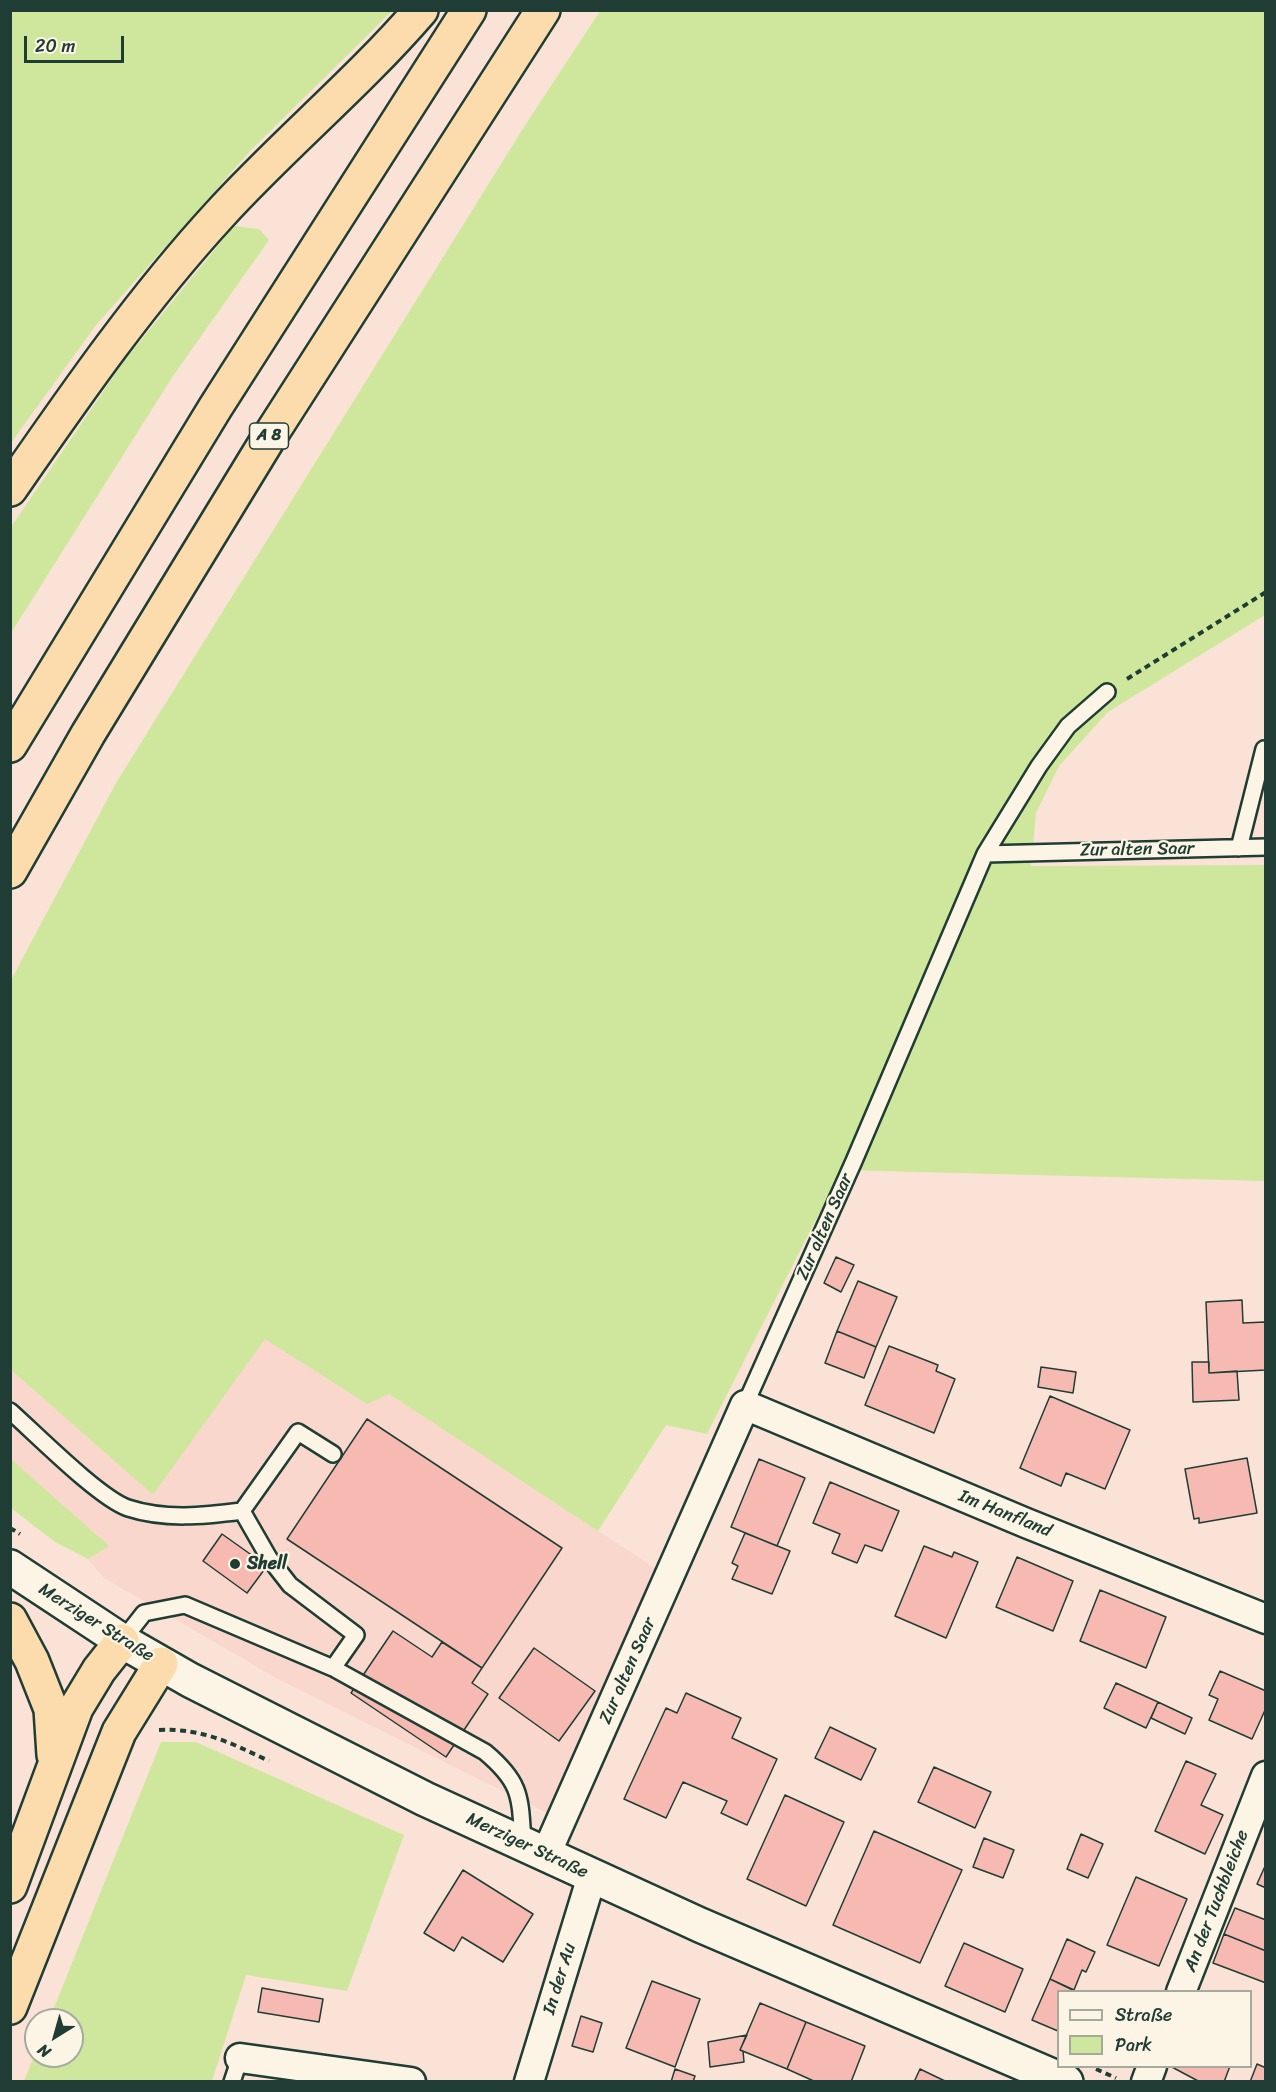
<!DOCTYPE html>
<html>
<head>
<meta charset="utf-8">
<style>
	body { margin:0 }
	#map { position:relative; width:1276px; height:2092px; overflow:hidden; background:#fae3d6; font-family:Sriracha,sans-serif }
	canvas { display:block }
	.frame { position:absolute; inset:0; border:12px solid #1f3d34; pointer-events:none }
	.legend { position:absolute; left:1057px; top:1990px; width:195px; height:78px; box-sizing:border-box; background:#fcf5e5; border:2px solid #a4ab9e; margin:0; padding:8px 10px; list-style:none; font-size:18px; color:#1f3d34 }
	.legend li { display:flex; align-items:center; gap:12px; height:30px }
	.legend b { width:30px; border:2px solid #a4ab9e }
	.north { position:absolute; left:24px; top:2008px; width:60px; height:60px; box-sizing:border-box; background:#fcf5e5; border:2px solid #a4ab9e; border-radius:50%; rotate:217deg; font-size:16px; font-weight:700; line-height:24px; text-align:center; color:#1f3d34 }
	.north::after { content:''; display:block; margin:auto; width:21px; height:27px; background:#1f3d34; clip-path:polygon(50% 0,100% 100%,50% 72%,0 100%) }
	.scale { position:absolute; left:24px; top:36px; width:100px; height:27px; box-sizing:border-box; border:3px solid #1f3d34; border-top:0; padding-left:8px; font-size:18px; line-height:21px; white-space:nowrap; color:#1f3d34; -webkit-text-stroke:4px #fcf5e5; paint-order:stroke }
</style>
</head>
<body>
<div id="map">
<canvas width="1276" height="2092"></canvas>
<div class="frame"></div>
<ul class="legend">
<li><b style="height:8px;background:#fcf5e5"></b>Straße</li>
<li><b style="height:16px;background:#cee79d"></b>Park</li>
</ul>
<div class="north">N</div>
<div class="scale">20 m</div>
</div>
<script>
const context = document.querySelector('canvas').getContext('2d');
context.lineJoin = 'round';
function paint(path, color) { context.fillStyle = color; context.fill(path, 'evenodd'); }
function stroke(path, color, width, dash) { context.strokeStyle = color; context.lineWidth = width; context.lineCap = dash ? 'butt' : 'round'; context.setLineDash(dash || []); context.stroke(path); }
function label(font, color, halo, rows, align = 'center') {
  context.font = font + ' Sriracha,sans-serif'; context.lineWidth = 4.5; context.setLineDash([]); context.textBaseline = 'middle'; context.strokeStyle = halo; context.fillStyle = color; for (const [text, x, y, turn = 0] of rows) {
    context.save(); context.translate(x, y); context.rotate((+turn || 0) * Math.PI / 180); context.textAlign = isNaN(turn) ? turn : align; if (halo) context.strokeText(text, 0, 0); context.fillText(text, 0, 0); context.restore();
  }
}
const built = new Path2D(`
	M 265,1338 L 367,1404 L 389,1394 L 658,1570 L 549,1814 L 278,1679 L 104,1578 L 88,1559 L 108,1546 L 11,1459 L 11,1370 L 153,1495 Z`);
const green = new Path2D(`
	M 11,10 L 392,11 L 251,150 L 96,325 L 11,443 Z
	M 600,11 L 1265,11 L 1265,615 L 1108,712 L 1059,766 L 1036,813 L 1031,866 L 1265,865 L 1265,1181 L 841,1170 L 707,1434 L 666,1425 L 598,1531 L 389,1394 L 367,1404 L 265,1339 L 153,1495 L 11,1370 L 11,980 L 116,783 L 524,127 Z
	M 234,226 L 259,229 L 269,240 L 173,376 L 11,633 L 11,527 L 124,361 Z
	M 11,1459 L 109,1546 L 88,1559 L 55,1542 L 11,1508 Z
	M 161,1742 L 196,1742 L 404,1835 L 347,1991 L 246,1975 L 212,2081 L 24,2081 L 36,2051 L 36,2056 L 72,2056 L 72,2020 L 49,2020 Z`);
const building = new Path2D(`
	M 836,1257 L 854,1265 L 841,1292 L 824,1283 Z
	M 858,1281 L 897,1297 L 876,1347 L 837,1331 Z
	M 1242,1300 L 1243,1323 L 1265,1322 L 1266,1370 L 1209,1373 L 1206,1302 Z
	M 837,1331 L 876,1347 L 864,1378 L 825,1363 Z
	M 889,1346 L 938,1365 L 936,1371 L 955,1379 L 934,1433 L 865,1405 Z
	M 1192,1362 L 1209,1362 L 1209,1373 L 1237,1371 L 1239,1400 L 1193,1402 Z
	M 1041,1367 L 1076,1372 L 1073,1393 L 1038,1387 Z
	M 1050,1396 L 1130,1430 L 1105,1489 L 1066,1473 L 1061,1486 L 1020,1468 Z
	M 367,1419 L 562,1548 L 482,1668 L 287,1539 Z
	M 1247,1458 L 1257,1513 L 1199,1523 L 1199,1518 L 1194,1519 L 1185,1469 Z
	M 759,1459 L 805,1478 L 777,1546 L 731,1527 Z
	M 830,1482 L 899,1511 L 882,1551 L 865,1545 L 857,1563 L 832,1553 L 840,1534 L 813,1523 Z
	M 745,1533 L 790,1551 L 772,1594 L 732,1579 L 738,1566 L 732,1563 Z
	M 222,1534 L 267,1566 L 247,1593 L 203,1561 Z
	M 924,1546 L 952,1557 L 954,1552 L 978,1562 L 946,1638 L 895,1616 Z
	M 1017,1557 L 1073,1581 L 1053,1631 L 996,1607 Z
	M 1100,1590 L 1166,1617 L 1146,1668 L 1080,1641 Z
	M 393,1631 L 432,1657 L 442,1642 L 482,1668 L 472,1683 L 488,1694 L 446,1757 L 351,1693 Z
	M 534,1648 L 595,1691 L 559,1741 L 499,1698 Z
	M 1220,1671 L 1266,1691 L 1266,1708 L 1252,1739 L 1209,1720 L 1218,1699 L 1209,1695 Z
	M 1116,1683 L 1158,1702 L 1146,1728 L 1104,1708 Z
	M 686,1693 L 741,1718 L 732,1738 L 777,1759 L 747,1825 L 721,1813 L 727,1801 L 683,1782 L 666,1818 L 624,1799 L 666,1708 L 677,1713 Z
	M 1158,1702 L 1192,1718 L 1185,1734 L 1151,1718 Z
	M 830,1727 L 876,1749 L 861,1780 L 815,1758 Z
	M 1186,1761 L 1216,1774 L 1201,1805 L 1223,1815 L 1205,1854 L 1155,1831 Z
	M 934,1767 L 991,1792 L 975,1828 L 918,1802 Z
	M 785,1795 L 844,1822 L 806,1906 L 747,1879 Z
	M 874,1831 L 962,1870 L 920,1963 L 833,1925 Z
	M 1081,1834 L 1103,1844 L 1088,1878 L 1067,1869 Z
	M 984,1838 L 1014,1850 L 1003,1878 L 973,1867 Z
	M 1266,1864 L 1266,1888 L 1257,1884 Z
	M 463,1870 L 533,1914 L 503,1962 L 462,1937 L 454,1951 L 424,1933 Z
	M 1136,1877 L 1187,1899 L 1159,1966 L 1107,1945 Z
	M 1235,1908 L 1266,1920 L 1266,1951 L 1224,1934 Z
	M 1224,1934 L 1266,1951 L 1266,1983 L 1213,1963 Z
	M 1067,1939 L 1095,1952 L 1086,1972 L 1082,1970 L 1074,1990 L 1050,1979 Z
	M 964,1943 L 1023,1969 L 1005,2012 L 945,1986 Z
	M 1050,1979 L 1077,1992 L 1058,1992 L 1058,2031 L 1032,2020 Z
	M 652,1981 L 700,1999 L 675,2067 L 626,2048 Z
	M 262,1988 L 323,1999 L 319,2022 L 258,2012 Z
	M 760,2003 L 806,2022 L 787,2069 L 740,2050 Z
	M 581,2016 L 602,2023 L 593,2052 L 572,2046 Z
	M 806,2022 L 865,2046 L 851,2082 L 816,2082 L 787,2069 Z
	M 747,2035 L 740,2050 L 743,2051 L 744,2062 L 710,2067 L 708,2042 Z
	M 1257,2064 L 1266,2068 L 1266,2082 L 1250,2082 Z
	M 1170,2066 L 1230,2066 L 1224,2082 L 1200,2082 Z
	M 675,2069 L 695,2076 L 693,2082 L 671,2082 Z
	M 920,2069 L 947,2082 L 914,2082 Z`);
const path = new Path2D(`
	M 1127,679 L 1266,592
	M 10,1528 L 20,1534
	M 159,1730 C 202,1728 231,1743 269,1761
	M 1096,2069 L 1116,2078`);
const service = new Path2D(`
	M 1239,848 L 1264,749
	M 985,854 L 1266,847
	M 745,1405 L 854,1161 L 985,854 L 1039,766 L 1068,726 L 1107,692
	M 10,1411 C 36,1434 99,1498 128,1508 C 165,1520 204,1516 242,1511
	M 333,1454 L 298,1432 L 242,1511 L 269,1558 L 290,1585 L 356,1635 L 333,1668
	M 122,1641 L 144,1613 L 185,1605 L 333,1668 L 485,1752 C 522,1783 520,1797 523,1843
	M 232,2082 L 240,2058`);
const minor = new Path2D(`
	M 546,1854 L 745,1405 L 1026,1523 L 1266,1619
	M 1181,1992 L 1266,1776
	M 240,2058 L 411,2082
	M 529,2082 L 592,1876
	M 1146,2082 L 1152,2066`);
const secondary = new Path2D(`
	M 10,1567 L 122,1641 L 190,1680 L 425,1799 L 700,1925 L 1066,2082`);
const motorway = new Path2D(`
	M 10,489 C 76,394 141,300 220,214 C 284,144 358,83 421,10
	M 10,745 L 215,408 L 469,10
	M 10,871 L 88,734 L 268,439 L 543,10
	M 10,1620 L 32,1661 L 51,1709 L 54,1755
	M 10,1886 L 76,1708 L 99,1670 L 122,1641
	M 10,2007 L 119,1732 L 161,1664`);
const markers = [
	[235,1564,6,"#1f3d34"]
];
const shields = [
	[269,436,39]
];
const shieldNames = [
	["A 8",269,436]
];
const streetNames = [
	["Zur alten Saar",1137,850,-1],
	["Zur alten Saar",825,1227,-66],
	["Im Hanfland",1005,1514,22],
	["Merziger Straße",96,1623,32],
	["Zur alten Saar",628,1671,-66],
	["Merziger Straße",527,1846,25],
	["An der Tuchbleiche",1217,1901,-69],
	["In der Au",560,1979,-73]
];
const poiNames = [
	["Shell",247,1564]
];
paint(built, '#f9d7cc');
paint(green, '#cee79d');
paint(building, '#f6bab3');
stroke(building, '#1f3d34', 1.5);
stroke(service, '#1f3d34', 20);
stroke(minor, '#1f3d34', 33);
stroke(secondary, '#1f3d34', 38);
stroke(motorway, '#1f3d34', 38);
stroke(path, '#1f3d34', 4, [6, 4.5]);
stroke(service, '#fcf5e5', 15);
stroke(minor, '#fcf5e5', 28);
stroke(secondary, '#fcf5e5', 33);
stroke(motorway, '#fcdcac', 33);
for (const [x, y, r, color] of markers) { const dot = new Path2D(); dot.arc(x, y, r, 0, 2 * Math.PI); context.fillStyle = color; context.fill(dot); stroke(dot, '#fcf5e5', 2); }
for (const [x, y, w] of shields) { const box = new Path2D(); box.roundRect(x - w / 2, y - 13, w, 26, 4.5); context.fillStyle = '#fcf5e5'; context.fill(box); stroke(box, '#1f3d34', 1.5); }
label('bold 16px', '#1f3d34', null, shieldNames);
label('18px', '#1f3d34', '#fcf5e5', streetNames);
label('bold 18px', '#1f3d34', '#fcf5e5', poiNames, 'left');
</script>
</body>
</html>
